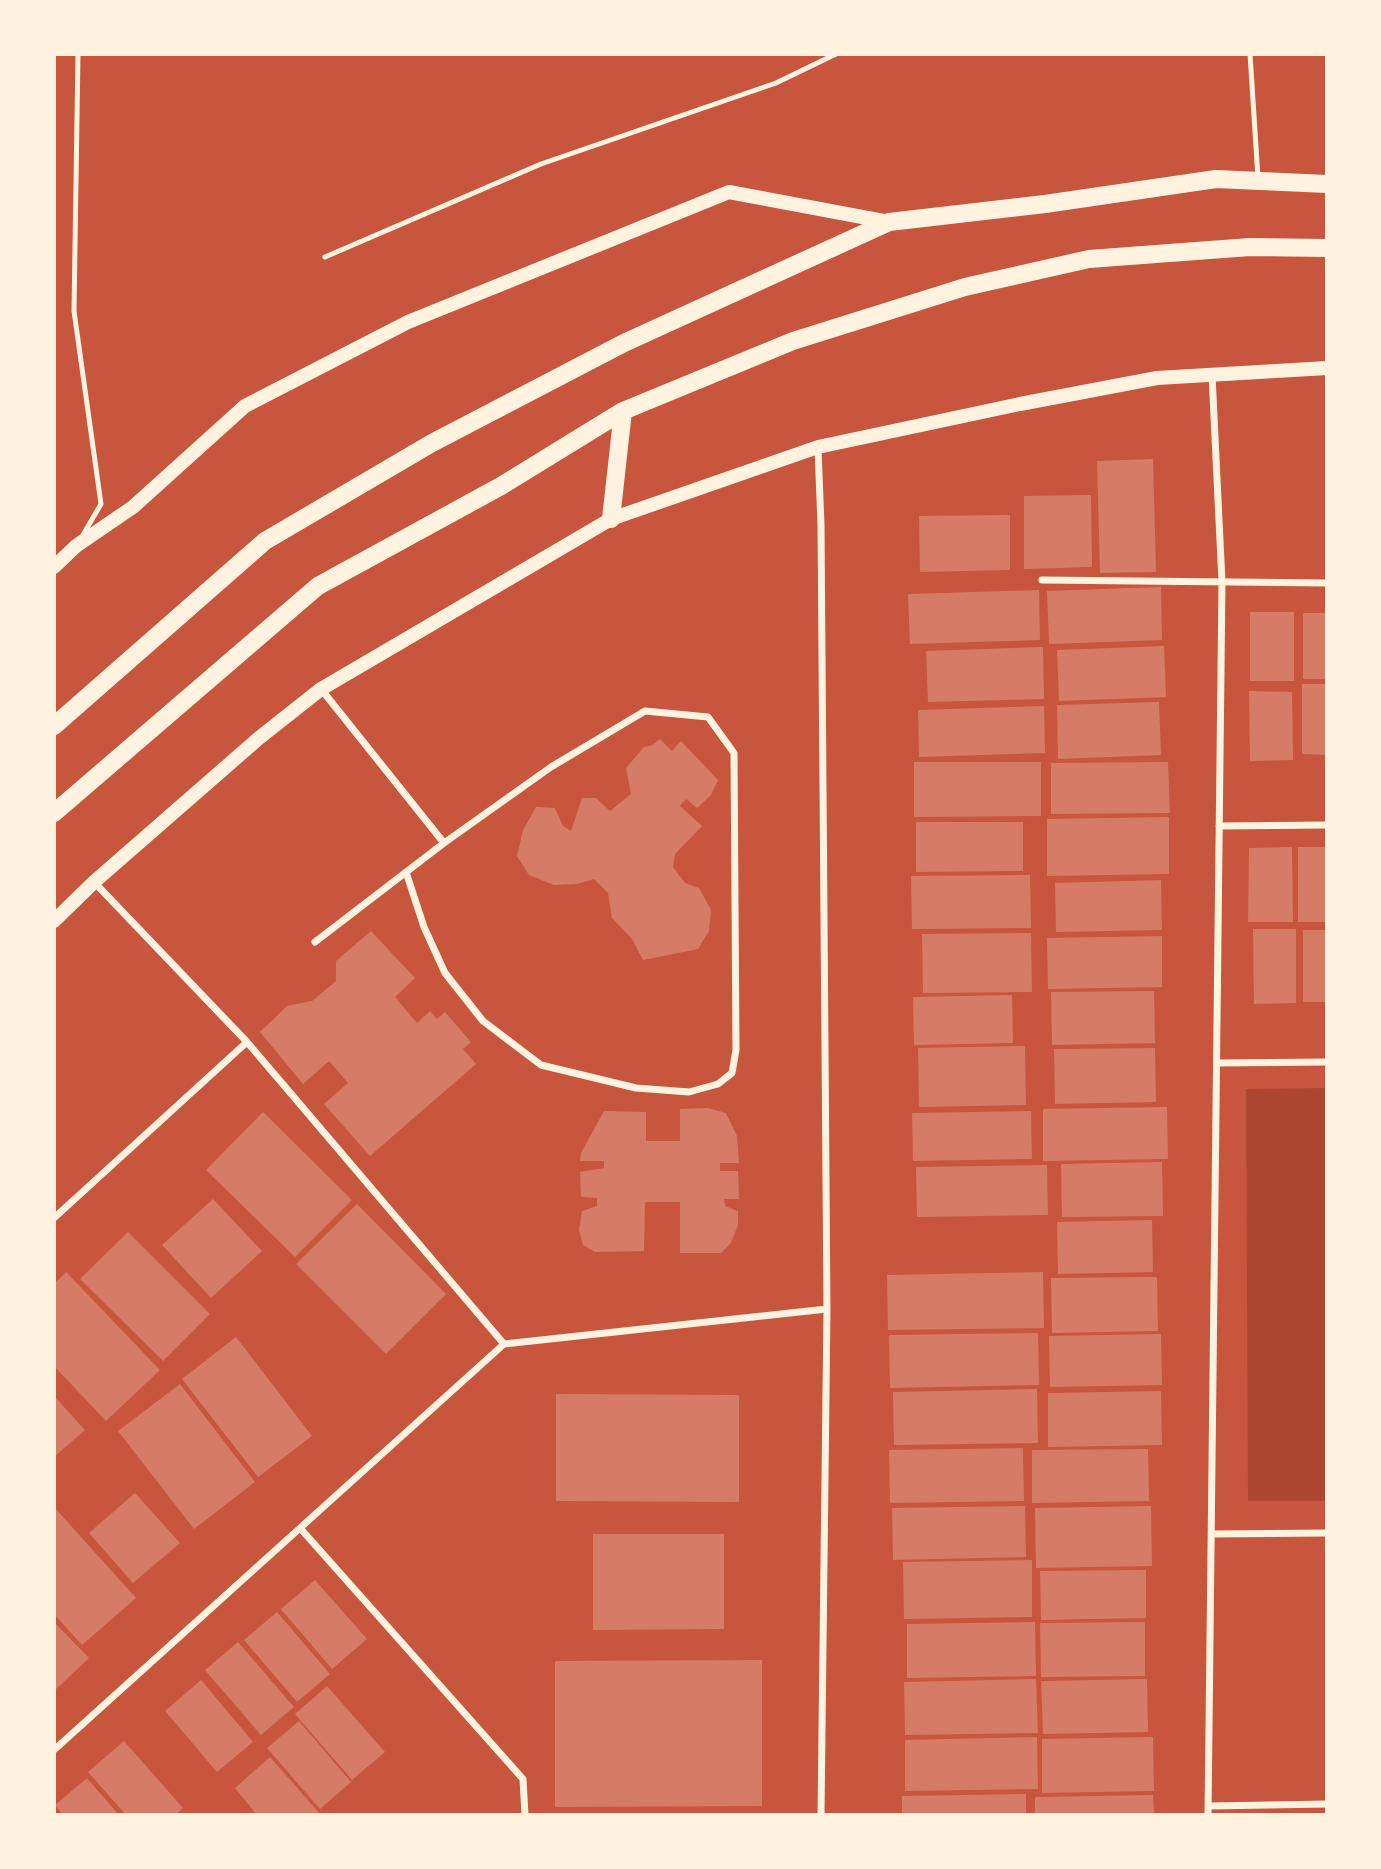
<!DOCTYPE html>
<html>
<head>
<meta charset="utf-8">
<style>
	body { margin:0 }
	#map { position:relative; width:1381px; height:1869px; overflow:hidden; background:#c8553d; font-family:"Golos Text",sans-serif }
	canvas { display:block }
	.frame { position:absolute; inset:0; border:56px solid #fff3e0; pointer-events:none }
</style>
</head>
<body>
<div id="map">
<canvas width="1381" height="1869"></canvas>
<div class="frame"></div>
</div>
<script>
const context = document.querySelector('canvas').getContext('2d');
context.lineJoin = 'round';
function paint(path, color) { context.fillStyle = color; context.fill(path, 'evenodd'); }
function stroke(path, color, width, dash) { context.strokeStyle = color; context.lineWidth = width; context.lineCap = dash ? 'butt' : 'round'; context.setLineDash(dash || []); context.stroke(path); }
const green = new Path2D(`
	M 1327,1088 L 1327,1501 L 1248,1501 L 1246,1089 Z`);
const building = new Path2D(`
	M 1153,459 L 1156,572 L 1100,573 L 1097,461 Z
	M 1091,495 L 1092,567 L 1024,569 L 1024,496 Z
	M 1010,515 L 1010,570 L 920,572 L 919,516 Z
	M 1161,587 L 1162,640 L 1049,644 L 1047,591 Z
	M 1039,590 L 1040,640 L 910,644 L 908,594 Z
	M 1250,612 L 1294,612 L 1294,681 L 1250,681 Z
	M 1303,613 L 1327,613 L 1327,679 L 1303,679 Z
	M 1164,646 L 1166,697 L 1059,701 L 1057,650 Z
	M 1043,647 L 1044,699 L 928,702 L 926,651 Z
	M 1302,684 L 1327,684 L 1327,755 L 1302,754 Z
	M 1249,691 L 1292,692 L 1293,760 L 1250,761 Z
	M 1159,702 L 1161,755 L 1058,759 L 1057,705 Z
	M 1044,706 L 1045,753 L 919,757 L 918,710 Z
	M 660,739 L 672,751 L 681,741 L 718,780 L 711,795 L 697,808 L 686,799 L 680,806 L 702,826 L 675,854 L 673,867 L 685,883 L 699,888 L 711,910 L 709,931 L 698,949 L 643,960 L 632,939 L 612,918 L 608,893 L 594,879 L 577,884 L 554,885 L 529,875 L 517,856 L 523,830 L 536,807 L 555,808 L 563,826 L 571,831 L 582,798 L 596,798 L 610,811 L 631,794 L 626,768 L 644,747 L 652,745 Z
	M 914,762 L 1041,762 L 1041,816 L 914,817 Z
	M 1168,762 L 1170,813 L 1051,814 L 1051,763 Z
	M 1169,817 L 1169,874 L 1047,876 L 1047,819 Z
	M 916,822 L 1023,822 L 1023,871 L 916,872 Z
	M 1292,847 L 1293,922 L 1248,922 L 1249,848 Z
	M 1298,847 L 1327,847 L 1327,922 L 1298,922 Z
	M 1030,875 L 1031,928 L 912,929 L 911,876 Z
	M 1161,880 L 1162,930 L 1056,932 L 1055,883 Z
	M 1253,929 L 1296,929 L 1296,1003 L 1254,1004 Z
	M 1303,930 L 1327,930 L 1327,1002 L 1303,1002 Z
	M 371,931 L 415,978 L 395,997 L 417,1023 L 430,1011 L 437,1019 L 445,1012 L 471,1042 L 463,1049 L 476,1064 L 370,1156 L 324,1104 L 348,1083 L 329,1061 L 303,1084 L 260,1032 L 287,1006 L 312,1001 L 336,981 L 336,961 Z
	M 1031,933 L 1032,992 L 923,993 L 922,934 Z
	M 1162,936 L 1162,987 L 1048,989 L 1047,938 Z
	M 1154,991 L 1155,1043 L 1052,1045 L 1051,992 Z
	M 1012,995 L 1013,1043 L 914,1045 L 913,997 Z
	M 1025,1046 L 1026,1105 L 919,1107 L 918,1048 Z
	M 1155,1048 L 1156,1102 L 1055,1104 L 1054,1049 Z
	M 1167,1107 L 1168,1159 L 1043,1161 L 1043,1109 Z
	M 708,1108 L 726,1113 L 737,1136 L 739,1163 L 720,1163 L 720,1171 L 738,1171 L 739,1199 L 724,1199 L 725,1206 L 738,1211 L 738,1225 L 731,1243 L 721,1253 L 680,1253 L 680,1202 L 645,1202 L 644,1251 L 595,1252 L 583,1245 L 579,1230 L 582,1211 L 597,1206 L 597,1198 L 581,1197 L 580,1172 L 604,1168 L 604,1161 L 580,1161 L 581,1153 L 604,1111 L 646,1112 L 646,1141 L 680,1141 L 680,1109 Z
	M 1031,1111 L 1032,1159 L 913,1161 L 912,1113 Z
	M 263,1112 L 352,1200 L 295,1257 L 206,1170 Z
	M 1162,1162 L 1163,1216 L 1062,1217 L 1061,1164 Z
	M 1047,1165 L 1048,1215 L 917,1217 L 916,1167 Z
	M 213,1199 L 262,1251 L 211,1298 L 162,1245 Z
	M 357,1204 L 446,1294 L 386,1354 L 296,1264 Z
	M 1152,1220 L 1153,1272 L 1058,1274 L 1057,1222 Z
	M 128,1232 L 210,1314 L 163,1361 L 80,1279 Z
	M 66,1272 L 160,1370 L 106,1421 L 54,1366 L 54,1284 Z
	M 1043,1272 L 1044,1328 L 888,1330 L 887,1275 Z
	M 1157,1277 L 1158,1331 L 1052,1333 L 1051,1278 Z
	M 1038,1333 L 1039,1385 L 890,1388 L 889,1335 Z
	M 1161,1334 L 1162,1385 L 1050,1387 L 1049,1336 Z
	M 236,1337 L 312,1436 L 258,1477 L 182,1379 Z
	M 180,1384 L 255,1482 L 194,1529 L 118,1431 Z
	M 1037,1389 L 1038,1443 L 894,1445 L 893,1392 Z
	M 1161,1391 L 1162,1445 L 1048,1447 L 1048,1393 Z
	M 556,1394 L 739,1395 L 739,1502 L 556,1501 Z
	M 54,1396 L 85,1430 L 54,1457 Z
	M 1023,1448 L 1024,1501 L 890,1503 L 889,1450 Z
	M 1148,1449 L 1149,1501 L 1032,1503 L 1032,1450 Z
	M 135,1493 L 180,1543 L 133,1583 L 89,1533 Z
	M 1025,1506 L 1026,1557 L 893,1560 L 892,1508 Z
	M 1151,1506 L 1152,1566 L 1036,1568 L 1035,1508 Z
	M 54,1507 L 136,1598 L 82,1645 L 54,1614 Z
	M 593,1534 L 724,1534 L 724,1629 L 593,1630 Z
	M 1032,1560 L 1032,1617 L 904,1619 L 903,1562 Z
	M 1146,1570 L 1146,1618 L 1041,1620 L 1040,1571 Z
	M 315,1580 L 367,1639 L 332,1669 L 281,1609 Z
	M 277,1612 L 330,1674 L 297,1702 L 244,1640 Z
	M 54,1622 L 89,1658 L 54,1691 Z
	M 1035,1622 L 1036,1676 L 907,1678 L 907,1624 Z
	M 1145,1622 L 1145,1676 L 1041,1677 L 1040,1623 Z
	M 238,1642 L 294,1707 L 261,1735 L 205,1670 Z
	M 762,1660 L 762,1806 L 555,1807 L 555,1661 Z
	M 1036,1679 L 1038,1733 L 905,1735 L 904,1682 Z
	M 1147,1679 L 1148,1732 L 1043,1734 L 1041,1681 Z
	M 201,1680 L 253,1742 L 217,1772 L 165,1711 Z
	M 327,1686 L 385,1752 L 352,1780 L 295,1714 Z
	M 299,1721 L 351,1782 L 320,1809 L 267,1748 Z
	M 1037,1737 L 1038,1789 L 905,1791 L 905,1740 Z
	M 1153,1737 L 1154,1791 L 1042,1793 L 1042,1739 Z
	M 124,1741 L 183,1808 L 175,1815 L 126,1815 L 88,1772 Z
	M 270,1757 L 321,1815 L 257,1815 L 235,1788 Z
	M 87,1778 L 119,1815 L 63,1815 L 55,1805 Z
	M 1026,1794 L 1026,1815 L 902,1815 L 902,1796 Z
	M 1153,1795 L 1154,1815 L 1035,1815 L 1035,1797 Z`);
const service = new Path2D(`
	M 78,54 L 74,311 L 101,504 L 83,535
	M 1250,54 L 1258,178
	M 325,257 L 541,164 L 776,83 L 836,54`);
const minor = new Path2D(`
	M 818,448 L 821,525 L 827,1309 L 821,1815
	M 1042,580 L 1327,583
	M 321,689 L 444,843
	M 1219,826 L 1327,825
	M 94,882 L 247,1042 L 504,1344 L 827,1309
	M 315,942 L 444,843 L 551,767 L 645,711 L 708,717 L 734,753 L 736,1050 L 732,1073 L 718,1084 L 689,1092 L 636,1088 L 541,1065 L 483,1021 L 445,973 L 424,927 L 406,872
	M 1217,1063 L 1327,1062
	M 54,1218 L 247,1042
	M 300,1528 L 523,1779 L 525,1815
	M 1212,1534 L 1327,1533
	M 54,1750 L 504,1344
	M 1209,1806 L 1327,1804
	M 1208,1815 L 1222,582 L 1212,375`);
const secondary = new Path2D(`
	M 54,567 L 76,546 L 133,507 L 245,406 L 408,322 L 729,192 L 889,222
	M 54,921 L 94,882 L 259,738 L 321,689 L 611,519 L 818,447 L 1020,404 L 1157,378 L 1327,368`);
const primary = new Path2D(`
	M 611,519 L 623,411
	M 54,726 L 265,541 L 432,443 L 624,343 L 889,222 L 1045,204 L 1216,179 L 1327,184
	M 54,813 L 318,586 L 501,486 L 623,411 L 793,341 L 965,287 L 1089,259 L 1250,247 L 1327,248`);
paint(green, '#ae4732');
paint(building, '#d67c66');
stroke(service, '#fff3e0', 5);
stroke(minor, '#fff3e0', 7);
stroke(secondary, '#fff3e0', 14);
stroke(primary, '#fff3e0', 18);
</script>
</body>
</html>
